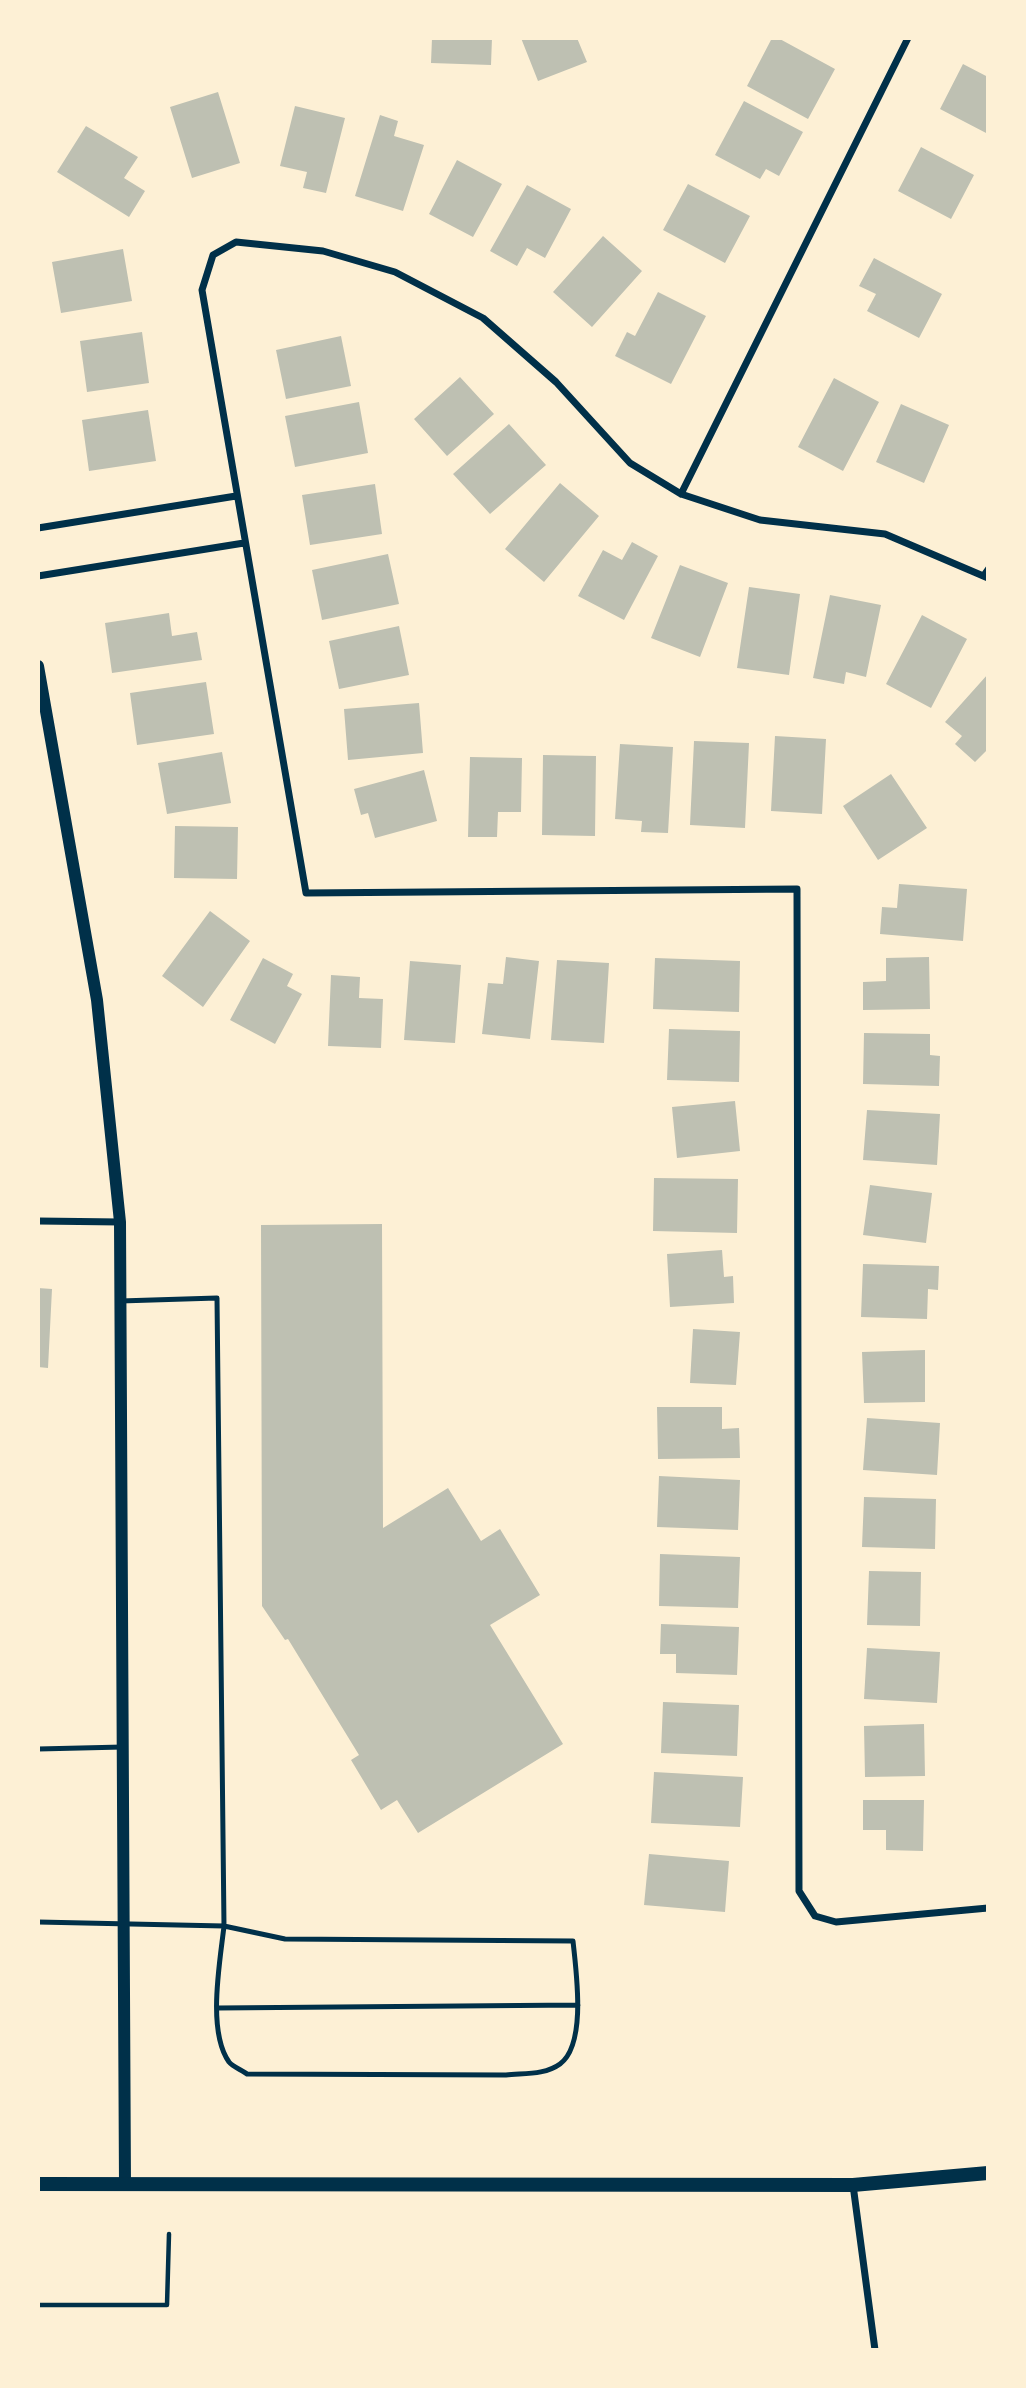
<!DOCTYPE html>
<html>
<head>
<meta charset="utf-8">
<style>
	body { margin:0 }
	#map { position:relative; width:1026px; height:2388px; overflow:hidden; background:#fdf0d5; font-family:"Fira Sans",sans-serif }
	canvas { display:block }
	.frame { position:absolute; inset:0; border:40px solid #fdf0d5; pointer-events:none }
</style>
</head>
<body>
<div id="map">
<canvas width="1026" height="2388"></canvas>
<div class="frame"></div>
</div>
<script>
const context = document.querySelector('canvas').getContext('2d');
context.lineJoin = 'round';
function paint(path, color) { context.fillStyle = color; context.fill(path, 'evenodd'); }
function stroke(path, color, width, dash) { context.strokeStyle = color; context.lineWidth = width; context.lineCap = dash ? 'butt' : 'round'; context.setLineDash(dash || []); context.stroke(path); }
const building = new Path2D(`
	M 432,38 L 492,38 L 491,65 L 431,63 Z
	M 521,38 L 577,38 L 587,62 L 538,81 Z
	M 772,38 L 778,38 L 835,69 L 808,119 L 747,86 Z
	M 963,64 L 988,77 L 988,134 L 940,109 Z
	M 218,92 L 240,163 L 192,178 L 170,107 Z
	M 744,101 L 803,132 L 779,176 L 766,169 L 760,179 L 715,155 Z
	M 295,106 L 345,118 L 326,193 L 303,188 L 307,172 L 280,166 Z
	M 380,115 L 398,121 L 394,136 L 424,145 L 403,211 L 355,196 Z
	M 86,126 L 138,157 L 124,178 L 145,191 L 129,217 L 57,172 Z
	M 921,147 L 974,175 L 951,219 L 898,191 Z
	M 457,160 L 502,184 L 473,237 L 429,214 Z
	M 688,184 L 750,216 L 725,263 L 663,230 Z
	M 527,185 L 571,209 L 545,258 L 527,248 L 517,266 L 490,251 Z
	M 603,236 L 642,271 L 592,327 L 553,292 Z
	M 123,249 L 132,301 L 61,313 L 52,262 Z
	M 874,258 L 942,294 L 919,338 L 867,311 L 876,294 L 859,286 Z
	M 658,292 L 706,316 L 671,384 L 615,356 L 627,332 L 635,336 Z
	M 142,332 L 149,383 L 87,392 L 80,341 Z
	M 341,336 L 351,386 L 286,399 L 276,350 Z
	M 460,377 L 494,414 L 447,456 L 414,419 Z
	M 834,378 L 879,402 L 843,471 L 798,447 Z
	M 359,402 L 368,453 L 295,467 L 285,416 Z
	M 901,404 L 949,425 L 924,483 L 876,462 Z
	M 148,410 L 156,461 L 89,471 L 82,420 Z
	M 509,424 L 546,465 L 490,514 L 453,474 Z
	M 560,483 L 599,516 L 544,582 L 505,549 Z
	M 375,484 L 382,534 L 310,545 L 302,495 Z
	M 632,542 L 658,556 L 624,620 L 578,596 L 603,550 L 622,560 Z
	M 388,554 L 399,604 L 322,620 L 312,570 Z
	M 680,565 L 728,583 L 700,657 L 651,638 Z
	M 749,587 L 800,594 L 789,675 L 737,668 Z
	M 830,595 L 881,605 L 866,677 L 846,672 L 844,684 L 813,678 Z
	M 169,613 L 172,636 L 197,632 L 202,660 L 112,673 L 105,623 Z
	M 922,615 L 967,639 L 931,708 L 886,684 Z
	M 399,626 L 409,675 L 339,689 L 329,641 Z
	M 988,674 L 988,749 L 975,762 L 955,744 L 962,736 L 945,722 Z
	M 206,682 L 214,734 L 137,745 L 130,693 Z
	M 419,703 L 423,753 L 348,760 L 344,709 Z
	M 775,736 L 826,739 L 822,814 L 771,811 Z
	M 694,741 L 749,743 L 745,828 L 690,825 Z
	M 620,744 L 673,747 L 668,833 L 641,832 L 642,821 L 615,819 Z
	M 222,752 L 231,803 L 167,814 L 158,763 Z
	M 543,755 L 596,756 L 595,836 L 542,835 Z
	M 470,757 L 522,758 L 521,812 L 498,812 L 497,837 L 468,837 Z
	M 424,770 L 437,821 L 375,838 L 368,813 L 361,815 L 354,789 Z
	M 891,774 L 927,828 L 878,860 L 843,806 Z
	M 175,826 L 238,827 L 237,879 L 174,878 Z
	M 899,884 L 967,889 L 963,941 L 880,934 L 882,907 L 897,908 Z
	M 210,911 L 250,941 L 203,1007 L 162,976 Z
	M 506,957 L 539,961 L 530,1039 L 482,1034 L 488,983 L 503,984 Z
	M 929,957 L 930,1009 L 863,1010 L 863,982 L 886,981 L 886,958 Z
	M 263,958 L 293,974 L 287,986 L 302,994 L 275,1044 L 230,1020 Z
	M 655,958 L 740,961 L 739,1012 L 653,1009 Z
	M 557,960 L 609,963 L 604,1043 L 551,1040 Z
	M 410,961 L 461,965 L 455,1043 L 404,1040 Z
	M 331,975 L 360,977 L 359,998 L 383,999 L 381,1048 L 328,1046 Z
	M 669,1029 L 740,1031 L 739,1082 L 667,1080 Z
	M 864,1033 L 930,1034 L 930,1055 L 940,1056 L 939,1086 L 863,1084 Z
	M 735,1101 L 740,1151 L 677,1158 L 672,1107 Z
	M 867,1110 L 940,1114 L 937,1165 L 863,1160 Z
	M 654,1178 L 738,1179 L 737,1233 L 653,1231 Z
	M 870,1185 L 932,1193 L 926,1243 L 863,1235 Z
	M 382,1224 L 383,1528 L 448,1488 L 481,1541 L 500,1529 L 540,1595 L 490,1625 L 563,1744 L 418,1833 L 397,1800 L 381,1810 L 351,1760 L 359,1755 L 288,1639 L 285,1640 L 262,1606 L 261,1225 Z
	M 722,1250 L 724,1277 L 733,1276 L 734,1303 L 670,1307 L 667,1254 Z
	M 863,1264 L 939,1266 L 938,1290 L 928,1289 L 927,1319 L 861,1317 Z
	M 38,1288 L 52,1289 L 48,1368 L 38,1367 Z
	M 693,1329 L 740,1332 L 736,1385 L 690,1383 Z
	M 925,1350 L 925,1402 L 864,1403 L 862,1352 Z
	M 657,1407 L 722,1407 L 722,1429 L 739,1428 L 740,1458 L 658,1459 Z
	M 867,1418 L 940,1423 L 937,1475 L 863,1470 Z
	M 659,1476 L 740,1480 L 738,1530 L 657,1527 Z
	M 864,1497 L 936,1499 L 935,1549 L 862,1547 Z
	M 660,1554 L 740,1557 L 738,1608 L 659,1606 Z
	M 869,1571 L 921,1572 L 920,1626 L 867,1625 Z
	M 661,1624 L 739,1627 L 737,1675 L 676,1673 L 676,1654 L 660,1654 Z
	M 867,1648 L 940,1652 L 937,1703 L 864,1699 Z
	M 663,1702 L 739,1705 L 737,1756 L 661,1753 Z
	M 924,1724 L 925,1776 L 865,1777 L 864,1726 Z
	M 654,1772 L 743,1777 L 740,1827 L 651,1823 Z
	M 863,1800 L 924,1800 L 923,1851 L 886,1850 L 886,1830 L 863,1830 Z
	M 649,1854 L 729,1861 L 725,1912 L 644,1905 Z`);
const path = new Path2D(`
	M 38,2305 L 167,2305 L 169,2234`);
const service = new Path2D(`
	M 983,575 L 988,568
	M 38,1749 L 123,1747
	M 38,1922 L 224,1926 L 217,1298 L 120,1301
	M 224,1926 L 285,1939 L 573,1941 C 576,1971 587,2044 560,2064 C 545,2075 524,2073 506,2075 L 247,2074 C 242,2070 233,2067 229,2062 C 207,2031 220,1962 224,1926 Z
	M 218,2008 L 578,2005`);
const minor = new Path2D(`
	M 681,494 L 908,38
	M 38,528 L 236,496
	M 38,576 L 244,543
	M 988,578 L 885,534 L 760,520 L 681,494 L 630,463 L 556,382 L 483,318 L 395,272 L 323,251 L 236,242 L 213,255 L 202,290 L 306,893 L 797,889 L 799,1891 L 815,1916 L 836,1922 L 988,1908
	M 38,1221 L 120,1222
	M 853,2185 L 875,2350`);
const tertiary = new Path2D(`
	M 38,666 L 97,1000 L 120,1222 L 125,2184`);
const secondary = new Path2D(`
	M 38,2184 L 853,2185 L 988,2173`);
paint(building, '#bec0b2');
stroke(path, '#003049', 4.5);
stroke(service, '#003049', 5);
stroke(minor, '#003049', 7);
stroke(tertiary, '#003049', 12);
stroke(secondary, '#003049', 14);
</script>
</body>
</html>
